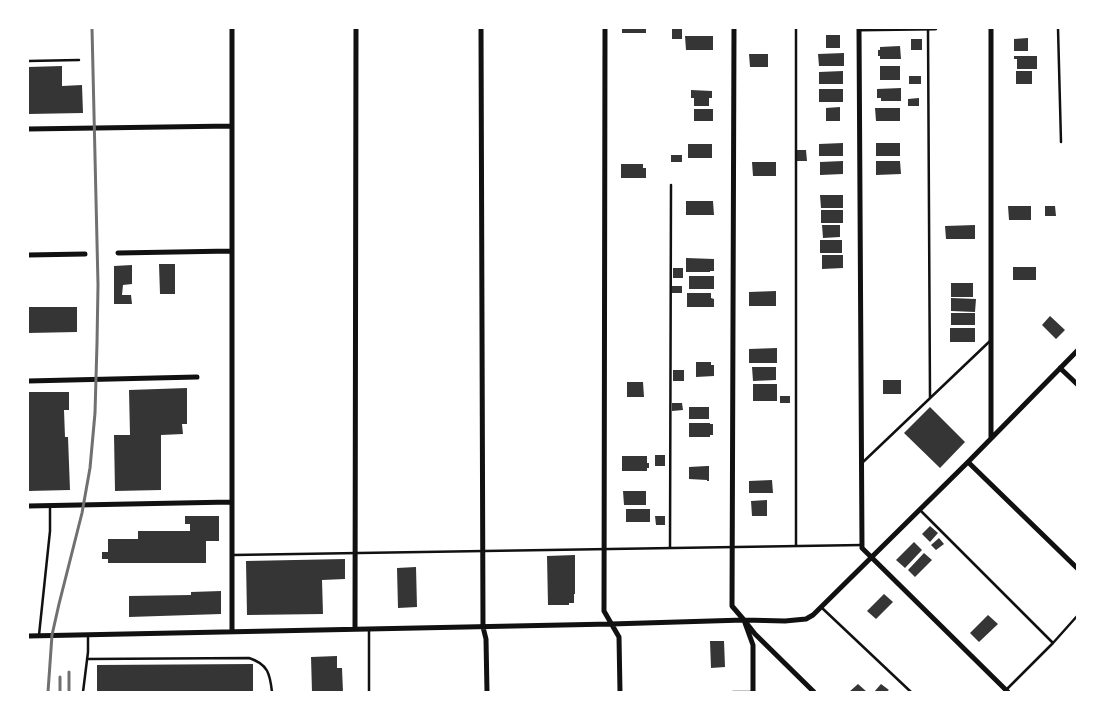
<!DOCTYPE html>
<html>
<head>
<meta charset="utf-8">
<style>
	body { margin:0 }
	#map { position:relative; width:1105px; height:720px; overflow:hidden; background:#fff; font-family:"Noto Sans",sans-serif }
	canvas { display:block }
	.frame { position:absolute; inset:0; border:29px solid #fff; pointer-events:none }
</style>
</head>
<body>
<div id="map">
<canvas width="1105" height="720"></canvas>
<div class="frame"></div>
</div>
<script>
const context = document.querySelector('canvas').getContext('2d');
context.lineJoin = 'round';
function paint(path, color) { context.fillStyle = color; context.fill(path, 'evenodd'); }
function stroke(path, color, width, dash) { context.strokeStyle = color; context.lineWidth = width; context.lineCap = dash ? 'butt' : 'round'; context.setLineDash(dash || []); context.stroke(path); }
const building = new Path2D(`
	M 622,28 L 646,28 L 646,33 L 622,33 Z
	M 672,29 L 682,29 L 682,39 L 672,39 Z
	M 826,35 L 840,35 L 840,48 L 826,48 Z
	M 685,36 L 713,36 L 713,50 L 686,50 Z
	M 1028,38 L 1028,51 L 1014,51 L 1014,39 Z
	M 911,39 L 922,39 L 922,50 L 911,50 Z
	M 900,46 L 901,59 L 880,59 L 880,56 L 878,56 L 878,50 L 880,50 L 880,47 Z
	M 844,53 L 844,66 L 819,66 L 818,54 Z
	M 749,54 L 768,54 L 768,67 L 750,67 Z
	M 1014,56 L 1037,56 L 1037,69 L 1017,69 L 1017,59 L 1014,59 Z
	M 62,66 L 62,86 L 82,85 L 83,113 L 28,114 L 28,67 Z
	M 880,66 L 900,66 L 900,80 L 880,80 Z
	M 843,71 L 843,84 L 819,84 L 819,72 Z
	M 1016,71 L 1032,71 L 1032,84 L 1016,84 Z
	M 909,76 L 921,76 L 921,84 L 909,84 Z
	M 901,88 L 901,101 L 881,101 L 881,98 L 877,98 L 877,89 Z
	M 819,89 L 843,89 L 843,102 L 819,102 Z
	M 691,90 L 712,91 L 712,98 L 709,98 L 709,106 L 694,106 L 694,98 L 691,98 Z
	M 919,98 L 919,106 L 908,106 L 908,99 Z
	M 840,107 L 840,121 L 826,121 L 826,108 Z
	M 875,108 L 900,108 L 900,121 L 876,121 Z
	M 694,109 L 713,109 L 713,121 L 694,121 Z
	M 843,143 L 843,156 L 819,156 L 819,144 Z
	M 876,143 L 900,143 L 900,156 L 876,156 Z
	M 688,144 L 712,144 L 712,158 L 688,158 Z
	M 796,150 L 806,150 L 807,161 L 797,161 Z
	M 671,155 L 682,155 L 682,162 L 671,162 Z
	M 843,161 L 843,174 L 820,175 L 820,162 Z
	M 876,161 L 900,161 L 901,174 L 876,175 Z
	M 752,162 L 776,162 L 776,176 L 753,176 Z
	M 621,164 L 643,164 L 643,168 L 646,168 L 646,178 L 621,178 Z
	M 820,195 L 843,195 L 843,208 L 821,208 Z
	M 686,201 L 713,201 L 714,215 L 686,215 Z
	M 1008,206 L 1031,206 L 1031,220 L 1009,220 Z
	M 1045,206 L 1055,206 L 1056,216 L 1045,216 Z
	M 821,210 L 843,210 L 843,223 L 821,223 Z
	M 822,225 L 840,225 L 840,237 L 823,238 Z
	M 975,225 L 975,239 L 946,239 L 945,226 Z
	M 820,240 L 842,240 L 842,253 L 820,253 Z
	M 822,255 L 843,255 L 843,268 L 822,269 Z
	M 686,258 L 714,259 L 714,271 L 710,271 L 710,272 L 686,272 Z
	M 159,264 L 175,264 L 175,294 L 160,294 Z
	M 132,265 L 132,284 L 123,285 L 122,295 L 131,295 L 132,304 L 114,304 L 114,266 Z
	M 1013,267 L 1036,267 L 1036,280 L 1013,280 Z
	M 673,268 L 683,268 L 683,278 L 673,278 Z
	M 689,276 L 714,276 L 714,289 L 689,289 Z
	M 951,283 L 973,283 L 973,297 L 951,297 Z
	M 672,286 L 682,286 L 682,293 L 672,293 Z
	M 776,291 L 776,306 L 749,306 L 749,292 Z
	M 687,293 L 711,293 L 711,298 L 714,299 L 714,307 L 687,307 Z
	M 951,298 L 976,299 L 975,312 L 951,311 Z
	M 28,307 L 77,307 L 77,332 L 28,333 Z
	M 951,313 L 975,313 L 975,325 L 951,325 Z
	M 1050,316 L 1065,330 L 1056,339 L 1042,325 Z
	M 950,328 L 975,328 L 975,342 L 950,342 Z
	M 777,348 L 777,363 L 749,363 L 749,349 Z
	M 696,362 L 711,362 L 711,365 L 714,365 L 714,376 L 696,377 Z
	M 752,367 L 776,367 L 776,380 L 753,381 Z
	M 673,370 L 684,370 L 684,381 L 673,381 Z
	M 883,380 L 901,380 L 901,394 L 883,394 Z
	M 627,382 L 643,382 L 644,397 L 627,397 Z
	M 753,384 L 777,384 L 777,401 L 753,401 Z
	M 187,388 L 187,424 L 182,424 L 183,434 L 161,435 L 161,490 L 115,491 L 114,435 L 130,435 L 129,390 Z
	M 28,392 L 69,392 L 69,410 L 64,410 L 65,437 L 68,437 L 70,490 L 28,491 Z
	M 780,396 L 790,396 L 790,403 L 780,403 Z
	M 672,403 L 682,403 L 683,410 L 672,411 Z
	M 689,407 L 709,407 L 709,419 L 689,419 Z
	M 930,407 L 965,442 L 940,468 L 904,433 Z
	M 689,423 L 710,423 L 710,424 L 713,424 L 713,435 L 710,435 L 710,437 L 689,437 Z
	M 655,455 L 665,455 L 665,466 L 655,466 Z
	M 622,456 L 647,456 L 647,463 L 649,463 L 649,468 L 647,468 L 647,471 L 622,471 Z
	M 707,466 L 709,466 L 709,481 L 707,481 L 707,480 L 689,479 L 689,467 Z
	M 772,480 L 773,493 L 749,493 L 749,481 Z
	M 623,491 L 646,491 L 646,505 L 624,505 Z
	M 767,500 L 767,516 L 752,516 L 751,501 Z
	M 626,509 L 650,509 L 650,522 L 626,522 Z
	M 185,516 L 219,516 L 219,541 L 206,541 L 206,563 L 108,563 L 108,559 L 102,559 L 102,552 L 108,552 L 108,539 L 138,539 L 138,531 L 190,531 L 190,524 L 185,524 Z
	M 655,516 L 665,516 L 665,525 L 656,525 Z
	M 930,526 L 938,533 L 930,542 L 922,534 Z
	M 939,538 L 944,544 L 936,550 L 931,545 Z
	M 914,542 L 922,550 L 905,568 L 896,560 Z
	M 924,553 L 932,560 L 915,577 L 908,570 Z
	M 575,555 L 575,594 L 574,594 L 574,603 L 569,603 L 569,605 L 548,605 L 547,556 Z
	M 345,559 L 345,579 L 322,580 L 323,614 L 247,615 L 246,561 Z
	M 416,567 L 417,607 L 398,608 L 397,568 Z
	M 221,591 L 221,614 L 129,617 L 129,596 L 191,595 L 191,592 Z
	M 884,594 L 893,602 L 876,619 L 867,611 Z
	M 988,615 L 998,624 L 979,642 L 970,633 Z
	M 710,641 L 724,641 L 725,667 L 711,668 Z
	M 337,656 L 337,668 L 342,668 L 343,692 L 312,692 L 311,657 Z
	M 253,664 L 253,692 L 97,692 L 97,665 Z
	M 858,684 L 867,692 L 849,692 Z
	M 881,684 L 889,690 L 886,692 L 874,692 Z`);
const service = new Path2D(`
	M 796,28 L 796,546
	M 1058,28 L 1061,142
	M 928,29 L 930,398
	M 28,61 L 79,60
	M 862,463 L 990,341
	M 920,510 L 1053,643
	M 670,548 L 671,185
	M 233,555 L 862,545
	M 821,607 L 911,692
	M 39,635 L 50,531 L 50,506
	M 87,659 L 249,658 C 268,664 270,674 272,692
	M 83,692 L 88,652 L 88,635
	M 369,692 L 369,629
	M 733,692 L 753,692
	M 1004,692 L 1053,643 L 1078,615`);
const minor = new Path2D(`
	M 481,28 L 483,627 L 486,639 L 487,692
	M 605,28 L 604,611 L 619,637 L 620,692
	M 734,28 L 732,606 L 744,620
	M 859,28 L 862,548 L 1008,692
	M 991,28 L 991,438
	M 859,29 L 935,28
	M 28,129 L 232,126
	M 118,253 L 231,251
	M 28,255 L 85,254
	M 1060,368 L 1078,385
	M 28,381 L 197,377
	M 968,462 L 1078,569
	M 28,506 L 231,502
	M 744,620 L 755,634 L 814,692
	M 745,623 L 753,645 L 753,692
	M 355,629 L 356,28
	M 232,632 L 232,28
	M 28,636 L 611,624 L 744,620 L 785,621 L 806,619 L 813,615 L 968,462 L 1078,350`);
const rail = new Path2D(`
	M 48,692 L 52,635 L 59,604 L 82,513 L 90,468 L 95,413 L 97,343 L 98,285 L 92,28
	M 60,692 L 60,677
	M 69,692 L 69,672`);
paint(building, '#353535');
stroke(service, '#111', 2.5);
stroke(minor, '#111', 5);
stroke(rail, '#707070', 3);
</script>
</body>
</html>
